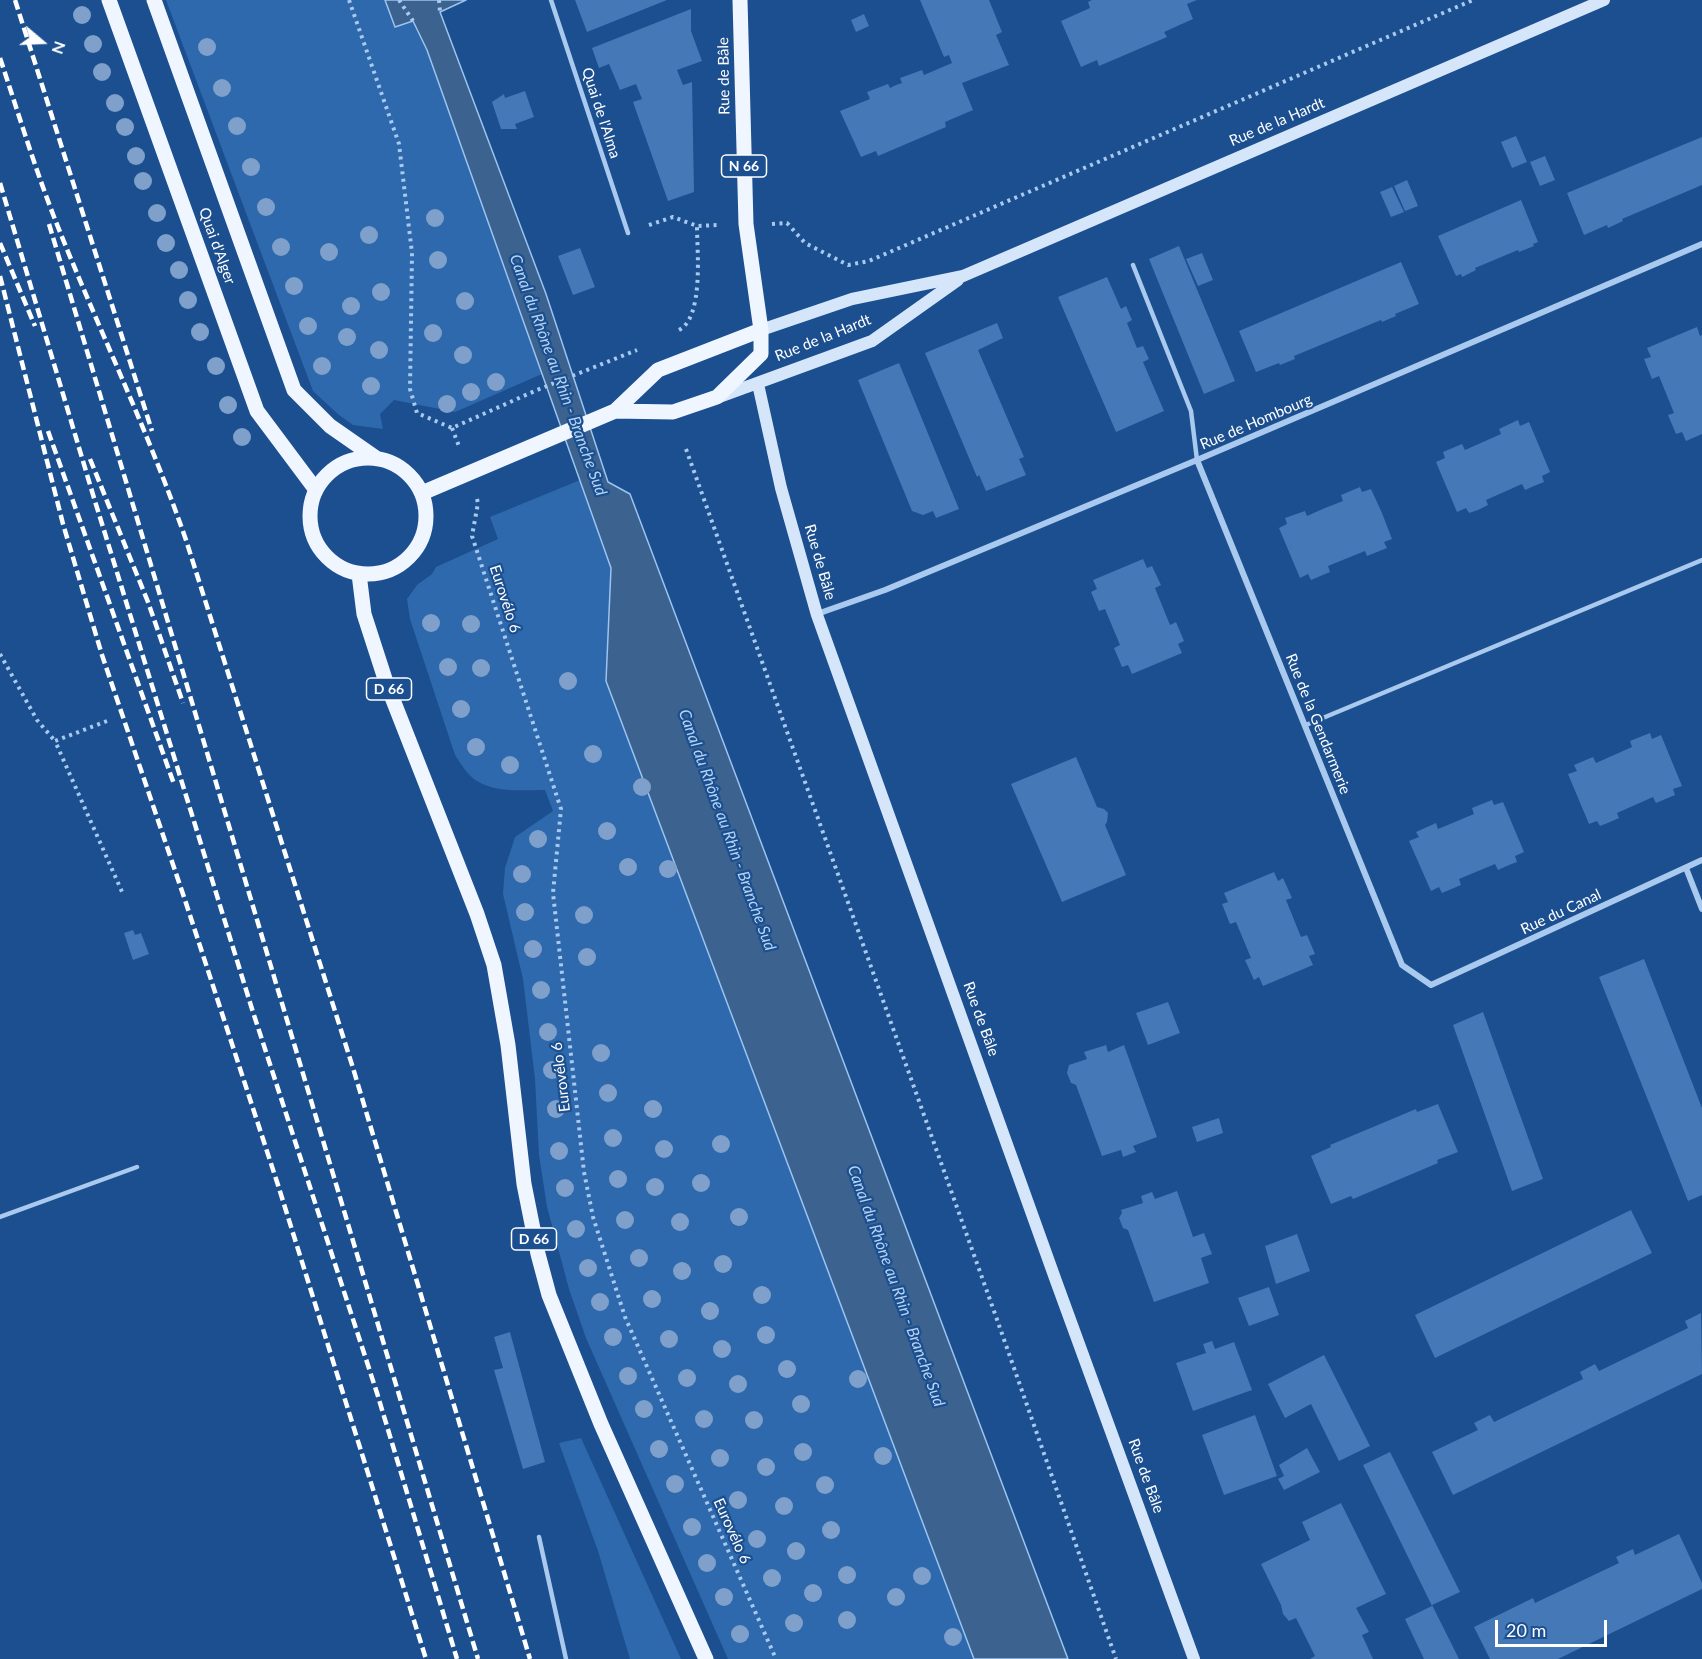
<!DOCTYPE html>
<html>
<head>
<meta charset="utf-8">
<style>
	body { margin:0 }
	#map { position:relative; width:1702px; height:1659px; overflow:hidden; background:#1b4f8f; font-family:Lato,sans-serif }
	canvas { display:block }
	.north { position:absolute; left:12px; top:12px; width:60px; height:60px; -webkit-text-stroke:4px #1b4f8f; paint-order:stroke; rotate:109deg; font-size:16px; font-weight:700; line-height:24px; text-align:center; color:#fff }
	.north::after { content:''; display:block; margin:auto; width:21px; height:27px; background:#fff; clip-path:polygon(50% 0,100% 100%,50% 72%,0 100%) }
	.scale { position:absolute; left:1495px; top:1620px; width:112px; height:27px; box-sizing:border-box; border:3px solid #fff; border-top:0; padding-left:8px; font-size:18px; line-height:21px; white-space:nowrap; color:#fff; -webkit-text-stroke:4px #1b4f8f; paint-order:stroke }
</style>
</head>
<body>
<div id="map">
<canvas width="1702" height="1659"></canvas>
<div class="north">N</div>
<div class="scale">20 m</div>
</div>
<script>
const context = document.querySelector('canvas').getContext('2d');
context.lineJoin = 'round';
function paint(path, color) { context.fillStyle = color; context.fill(path, 'evenodd'); }
function stroke(path, color, width, dash) { context.strokeStyle = color; context.lineWidth = width; context.lineCap = dash ? 'butt' : 'round'; context.setLineDash(dash || []); context.stroke(path); }
function label(font, color, halo, rows, align = 'center') {
  context.font = font + ' Lato,sans-serif'; context.lineWidth = 4.5; context.setLineDash([]); context.textBaseline = 'middle'; context.strokeStyle = halo; context.fillStyle = color; for (const [text, x, y, turn = 0] of rows) {
    context.save(); context.translate(x, y); context.rotate((+turn || 0) * Math.PI / 180); context.textAlign = isNaN(turn) ? turn : align; if (halo) context.strokeText(text, 0, 0); context.fillText(text, 0, 0); context.restore();
  }
}
const green = new Path2D(`
	M 166,0 L 385,0 L 395,26 L 413,21 L 427,50 L 542,374 L 455,412 L 394,400 L 380,414 L 383,429 L 353,425 L 339,415 L 313,391 Z
	M 580,480 L 611,568 L 606,681 L 974,1659 L 728,1659 L 586,1338 L 569,1289 L 547,1207 L 539,1155 L 535,1079 L 523,979 L 503,894 L 505,868 L 515,837 L 553,811 L 545,790 C 523,790 496,793 477,781 C 468,776 461,764 455,755 L 410,619 L 407,599 L 417,585 L 432,574 L 436,567 L 498,539 L 490,517 Z
	M 581,1438 L 681,1659 L 630,1659 L 598,1551 L 559,1443 Z`);
const water = new Path2D(`
	M 385,0 L 466,0 L 440,12 L 546,294 L 608,482 L 630,494 L 1068,1659 L 974,1659 L 606,681 L 611,568 L 427,50 L 413,21 L 395,27 Z`);
const building = new Path2D(`
	M 575,0 L 667,0 L 587,32 Z
	M 920,0 L 989,0 L 1002,32 L 996,35 L 1009,65 L 962,83 L 973,110 L 945,122 L 946,127 L 878,156 L 876,151 L 861,157 L 840,111 L 870,99 L 867,92 L 888,84 L 890,88 L 896,85 L 902,83 L 900,78 L 922,70 L 924,75 L 952,63 L 949,55 L 944,57 Z
	M 1092,0 L 1197,0 L 1187,4 L 1193,19 L 1164,32 L 1167,37 L 1099,66 L 1097,60 L 1081,67 L 1061,21 L 1090,8 L 1088,2 Z
	M 691,9 L 691,31 L 702,61 L 677,70 L 683,85 L 692,82 L 694,192 L 668,201 L 633,102 L 642,99 L 636,84 L 620,90 L 609,64 L 599,68 L 592,48 Z
	M 864,14 L 869,26 L 856,32 L 851,20 Z
	M 525,91 L 534,117 L 515,124 L 517,129 L 501,129 L 492,102 L 504,94 L 505,98 Z
	M 1516,136 L 1527,162 L 1512,168 L 1501,142 Z
	M 1702,137 L 1702,185 L 1622,219 L 1623,221 L 1608,228 L 1607,225 L 1584,235 L 1567,193 Z
	M 1545,156 L 1555,180 L 1540,186 L 1530,162 Z
	M 1407,180 L 1418,206 L 1405,211 L 1394,186 Z
	M 1392,187 L 1404,212 L 1391,217 L 1380,192 Z
	M 1521,200 L 1538,242 L 1533,244 L 1534,246 L 1519,252 L 1518,250 L 1475,268 L 1476,270 L 1462,277 L 1461,274 L 1456,276 L 1438,236 Z
	M 1179,246 L 1235,381 L 1204,394 L 1149,259 Z
	M 580,248 L 595,287 L 573,295 L 558,256 Z
	M 1202,253 L 1213,280 L 1198,286 L 1186,259 Z
	M 1401,262 L 1419,304 L 1395,314 L 1396,316 L 1382,322 L 1381,320 L 1294,356 L 1295,359 L 1280,365 L 1279,363 L 1256,372 L 1239,331 Z
	M 1107,277 L 1121,309 L 1126,306 L 1132,320 L 1127,323 L 1137,348 L 1143,346 L 1149,359 L 1143,362 L 1164,411 L 1116,432 L 1058,297 Z
	M 997,323 L 1003,338 L 978,350 L 1024,457 L 1019,459 L 1026,475 L 986,491 L 979,475 L 977,477 L 925,353 Z
	M 1697,327 L 1700,336 L 1702,335 L 1702,434 L 1686,441 L 1682,432 L 1676,434 L 1668,415 L 1674,413 L 1659,376 L 1652,379 L 1644,359 L 1651,357 L 1647,348 Z
	M 899,363 L 959,509 L 936,518 L 933,511 L 923,515 L 912,511 L 858,380 Z
	M 1518,420 L 1520,426 L 1529,422 L 1550,472 L 1542,476 L 1544,482 L 1534,486 L 1525,490 L 1522,484 L 1486,500 L 1488,505 L 1478,510 L 1469,513 L 1466,508 L 1457,512 L 1436,462 L 1445,458 L 1443,452 L 1462,444 L 1465,450 L 1501,434 L 1499,429 Z
	M 1360,487 L 1362,492 L 1371,489 L 1382,513 L 1392,539 L 1384,542 L 1387,548 L 1367,556 L 1365,551 L 1328,566 L 1330,572 L 1311,580 L 1308,574 L 1300,578 L 1279,528 L 1287,524 L 1285,518 L 1305,511 L 1307,516 L 1325,508 L 1343,501 L 1341,495 Z
	M 1143,559 L 1147,568 L 1152,566 L 1161,585 L 1155,588 L 1170,625 L 1176,622 L 1184,641 L 1178,644 L 1182,653 L 1132,674 L 1128,665 L 1122,667 L 1114,648 L 1120,645 L 1105,609 L 1099,611 L 1091,592 L 1097,589 L 1093,580 Z
	M 1650,733 L 1652,739 L 1661,735 L 1682,786 L 1673,789 L 1675,795 L 1656,803 L 1653,797 L 1617,813 L 1619,818 L 1610,822 L 1600,826 L 1597,821 L 1589,824 L 1568,774 L 1577,771 L 1574,765 L 1593,757 L 1596,763 L 1632,747 L 1630,741 Z
	M 1076,757 L 1097,807 L 1104,809 L 1108,813 L 1107,822 L 1105,825 L 1126,875 L 1062,902 L 1011,784 Z
	M 1492,800 L 1494,805 L 1503,802 L 1524,852 L 1515,856 L 1517,862 L 1509,865 L 1498,870 L 1495,864 L 1459,879 L 1461,885 L 1442,893 L 1439,887 L 1431,891 L 1409,841 L 1419,837 L 1416,832 L 1436,823 L 1438,829 L 1474,814 L 1472,808 Z
	M 1274,872 L 1278,881 L 1283,878 L 1292,898 L 1286,900 L 1301,937 L 1307,935 L 1315,954 L 1309,956 L 1313,965 L 1263,986 L 1259,977 L 1254,980 L 1245,960 L 1251,958 L 1236,922 L 1230,924 L 1222,904 L 1228,902 L 1224,893 Z
	M 133,930 L 135,935 L 141,933 L 149,954 L 133,960 L 124,933 Z
	M 1644,959 L 1702,1108 L 1702,1195 L 1688,1201 L 1599,977 Z
	M 1168,1002 L 1180,1033 L 1148,1045 L 1136,1013 Z
	M 1483,1012 L 1543,1179 L 1512,1191 L 1453,1025 Z
	M 1106,1045 L 1108,1052 L 1124,1045 L 1157,1137 L 1133,1146 L 1136,1152 L 1123,1157 L 1121,1150 L 1102,1156 L 1076,1085 L 1071,1083 L 1067,1073 L 1069,1065 L 1087,1059 L 1084,1052 Z
	M 1438,1104 L 1458,1152 L 1437,1160 L 1438,1163 L 1353,1199 L 1351,1196 L 1331,1204 L 1311,1156 L 1331,1147 L 1330,1145 L 1416,1109 L 1417,1112 Z
	M 1219,1118 L 1223,1133 L 1197,1142 L 1192,1127 Z
	M 1177,1191 L 1193,1237 L 1204,1233 L 1212,1254 L 1201,1258 L 1209,1283 L 1154,1302 L 1128,1230 L 1123,1228 L 1119,1218 L 1122,1213 L 1121,1210 L 1143,1203 L 1141,1196 L 1152,1192 L 1155,1199 Z
	M 1631,1210 L 1652,1253 L 1435,1358 L 1415,1315 Z
	M 1297,1234 L 1310,1271 L 1276,1284 L 1265,1246 Z
	M 1269,1287 L 1279,1315 L 1249,1326 L 1238,1298 Z
	M 1701,1313 L 1702,1374 L 1453,1495 L 1432,1452 L 1478,1430 L 1474,1423 L 1490,1415 L 1494,1422 L 1583,1379 L 1580,1372 L 1595,1364 L 1599,1371 L 1688,1328 L 1685,1321 Z
	M 510,1332 L 545,1462 L 523,1469 L 494,1370 L 503,1368 L 494,1337 Z
	M 1212,1341 L 1215,1349 L 1234,1342 L 1252,1390 L 1193,1411 L 1176,1363 L 1206,1353 L 1203,1344 Z
	M 1324,1355 L 1370,1446 L 1339,1461 L 1311,1404 L 1285,1418 L 1268,1384 Z
	M 1255,1415 L 1277,1476 L 1224,1495 L 1202,1435 Z
	M 1307,1448 L 1320,1472 L 1284,1490 L 1278,1479 L 1284,1476 L 1279,1465 Z
	M 1390,1452 L 1460,1592 L 1432,1605 L 1459,1659 L 1424,1659 L 1405,1619 L 1432,1606 L 1363,1465 Z
	M 1341,1503 L 1386,1594 L 1356,1608 L 1369,1632 L 1362,1635 L 1373,1659 L 1310,1659 L 1315,1656 L 1296,1618 L 1289,1621 L 1283,1614 L 1281,1605 L 1261,1564 L 1310,1540 L 1302,1522 Z
	M 1679,1534 L 1702,1583 L 1702,1589 L 1558,1659 L 1490,1659 L 1474,1627 L 1533,1598 L 1535,1603 L 1619,1563 L 1616,1557 L 1633,1549 L 1635,1555 Z`);
const path = new Path2D(`
	M 349,0 L 399,144 L 412,253 L 410,389 L 417,413 L 452,428 L 537,390 L 637,350
	M 399,0 L 413,21
	M 439,0 L 440,12
	M 772,224 L 787,223 L 805,243 L 848,265 L 869,261 L 1473,0
	M 649,225 L 673,217 L 697,226 L 719,225
	M 679,330 C 704,317 697,251 697,226
	M 452,428 L 460,449
	M 686,449 L 994,1311 L 1116,1659
	M 477,499 L 478,503 L 472,536 L 561,809 L 553,893 L 584,1172 L 593,1217 L 625,1317 L 776,1659
	M 0,654 L 37,720 L 55,741
	M 107,721 L 55,741 L 123,894`);
const lane = new Path2D(`
	M 551,0 L 628,233
	M 1133,265 L 1191,411 L 1197,460
	M 1306,725 L 1702,560
	M 0,1217 L 137,1167
	M 539,1537 L 566,1659`);
const street = new Path2D(`
	M 1197,460 L 1402,965 L 1431,985 L 1702,860
	M 817,614 L 885,590 L 1197,460 L 1702,244
	M 1686,868 L 1702,909`);
const secondary = new Path2D(`
	M 761,330 L 852,299 L 963,276 L 1604,0
	M 758,384 L 781,488 L 817,615 L 1056,1281 L 1194,1659
	M 719,397 L 872,341 L 958,280`);
const primary = new Path2D(`
	M 109,0 L 257,411 L 316,490
	M 154,0 L 294,390 L 330,426 L 376,458
	M 615,411 L 673,412 L 717,397 L 761,354 L 761,330 L 746,224 L 740,0
	M310 516a58 58 0 1 1 116 0a58 58 0 1 1-116 0Z
	M 422,493 L 615,411 L 658,370 L 761,330
	M 359,574 L 364,614 L 386,682 L 477,914 L 494,965 L 508,1045 L 524,1184 L 538,1254 L 549,1295 L 601,1424 L 706,1659`);
const rail = new Path2D(`
	M 15,0 L 152,431
	M 0,58 C 19,115 36,172 58,227 C 100,332 149,433 186,540 L 353,1068 L 530,1659
	M 0,183 L 94,498 L 252,1009 L 377,1393 L 457,1659
	M 49,224 L 478,1659
	M 0,243 L 35,326
	M 0,276 L 63,524 L 102,655 L 185,900 L 278,1185 L 426,1659
	M 48,431 L 174,784
	M 90,459 L 148,602 L 183,703`);
const trees = [
	[82,15],
	[93,44],
	[207,47],
	[102,72],
	[222,88],
	[115,103],
	[237,126],
	[125,127],
	[136,156],
	[251,167],
	[143,181],
	[266,207],
	[157,213],
	[435,218],
	[369,235],
	[166,243],
	[281,247],
	[329,252],
	[438,260],
	[179,270],
	[294,286],
	[381,292],
	[188,300],
	[465,301],
	[351,306],
	[308,326],
	[200,332],
	[433,333],
	[347,337],
	[379,350],
	[463,355],
	[216,366],
	[322,366],
	[496,382],
	[371,386],
	[471,392],
	[447,404],
	[228,405],
	[242,437],
	[431,623],
	[471,624],
	[448,667],
	[481,668],
	[568,681],
	[461,709],
	[476,747],
	[593,754],
	[510,765],
	[642,787],
	[607,831],
	[538,839],
	[628,867],
	[668,869],
	[522,874],
	[525,912],
	[584,915],
	[533,949],
	[587,957],
	[541,990],
	[548,1032],
	[601,1053],
	[552,1070],
	[608,1093],
	[556,1109],
	[653,1109],
	[613,1138],
	[721,1144],
	[664,1149],
	[559,1151],
	[618,1179],
	[701,1183],
	[655,1187],
	[565,1188],
	[739,1217],
	[625,1220],
	[680,1222],
	[576,1229],
	[639,1258],
	[723,1264],
	[588,1268],
	[682,1271],
	[762,1295],
	[652,1299],
	[600,1302],
	[710,1311],
	[766,1335],
	[613,1337],
	[669,1339],
	[722,1349],
	[787,1369],
	[628,1376],
	[687,1378],
	[858,1379],
	[738,1384],
	[801,1404],
	[644,1409],
	[704,1419],
	[754,1420],
	[659,1449],
	[803,1452],
	[883,1456],
	[720,1458],
	[766,1467],
	[675,1484],
	[825,1485],
	[738,1500],
	[784,1506],
	[692,1527],
	[831,1530],
	[757,1539],
	[796,1551],
	[707,1563],
	[847,1575],
	[922,1576],
	[772,1578],
	[813,1593],
	[724,1597],
	[896,1597],
	[847,1620],
	[794,1623],
	[740,1634],
	[953,1637]
];
const shields = [
	[744,166,45],
	[389,689,45],
	[534,1239,45]
];
const shieldNames = [
	["N 66",744,166],
	["D 66",389,689],
	["D 66",534,1239]
];
const streetNames = [
	["Rue de Bâle",724,76,-91],
	["Quai de l'Alma",601,113,72],
	["Rue de la Hardt",1277,122,-23],
	["Quai d'Alger",217,246,70],
	["Rue de la Hardt",823,338,-22],
	["Rue de Hombourg",1256,422,-23],
	["Rue de Bâle",820,562,74],
	["Eurovélo 6",505,599,72],
	["Rue de la Gendarmerie",1318,724,68],
	["Rue du Canal",1561,912,-25],
	["Rue de Bâle",981,1019,70],
	["Eurovélo 6",561,1077,-97],
	["Rue de Bâle",1146,1476,70],
	["Eurovélo 6",732,1531,66]
];
const waterNames = [
	["Canal du Rhône au Rhin - Branche Sud",558,375,70],
	["Canal du Rhône au Rhin - Branche Sud",727,830,70],
	["Canal du Rhône au Rhin - Branche Sud",896,1286,70]
];
paint(green, '#2e69ad');
paint(water, '#3c6290');
stroke(water, '#9cc4f0', 1.5);
paint(building, '#4478b7');
stroke(path, '#a9c9ee', 4, [3, 4.5]);
stroke(lane, '#a9c9ee', 4.5);
stroke(street, '#a9c9ee', 6);
stroke(secondary, '#d6e6fa', 12);
stroke(primary, '#f0f6ff', 15);
stroke(rail, '#fff', 4.5, [10, 4.5]);
context.fillStyle = '#7ea0ca';
for (const [x, y] of trees) { context.beginPath(); context.arc(x, y, 9, 0, 2 * Math.PI); context.fill(); }
for (const [x, y, w] of shields) { const box = new Path2D(); box.roundRect(x - w / 2, y - 11, w, 22, 4.5); context.fillStyle = '#1b4f8f'; context.fill(box); stroke(box, '#fff', 1.5); }
label('bold 14px', '#fff', null, shieldNames);
label('15px', '#fff', '#1b4f8f', streetNames);
label('italic 16px', '#b5d3f5', '#1b4f8f', waterNames);
</script>
</body>
</html>
